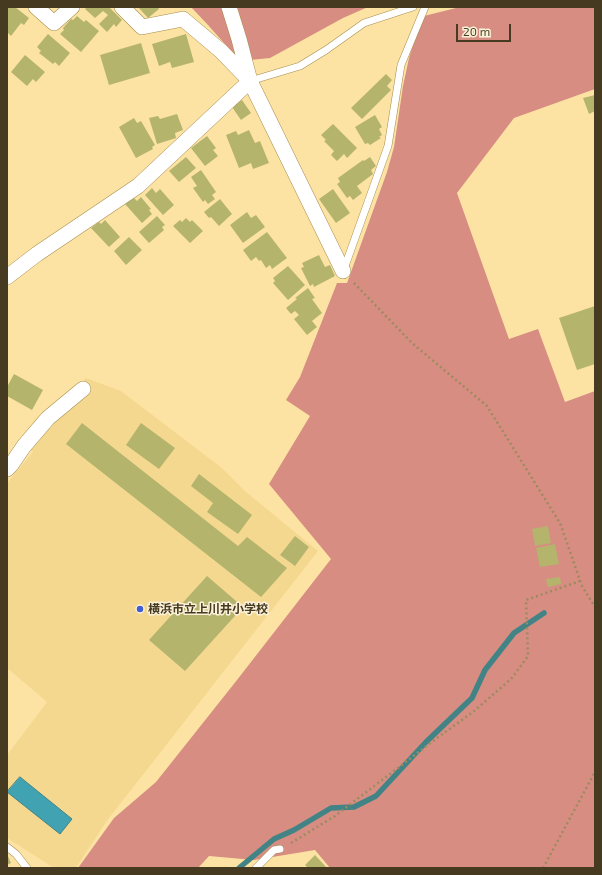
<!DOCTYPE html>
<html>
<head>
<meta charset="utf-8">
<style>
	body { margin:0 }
	#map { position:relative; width:602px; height:875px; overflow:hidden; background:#fde3a3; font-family:"Exo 2",sans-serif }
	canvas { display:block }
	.frame { position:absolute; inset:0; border:8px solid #463b21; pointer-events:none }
	.scale { position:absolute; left:456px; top:24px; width:55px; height:18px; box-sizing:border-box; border:2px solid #463b21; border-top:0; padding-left:5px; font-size:12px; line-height:14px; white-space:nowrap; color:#463b21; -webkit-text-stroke:3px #fcf2d9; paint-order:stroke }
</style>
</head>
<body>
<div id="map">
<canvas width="602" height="875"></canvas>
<div class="frame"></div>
<div class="scale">20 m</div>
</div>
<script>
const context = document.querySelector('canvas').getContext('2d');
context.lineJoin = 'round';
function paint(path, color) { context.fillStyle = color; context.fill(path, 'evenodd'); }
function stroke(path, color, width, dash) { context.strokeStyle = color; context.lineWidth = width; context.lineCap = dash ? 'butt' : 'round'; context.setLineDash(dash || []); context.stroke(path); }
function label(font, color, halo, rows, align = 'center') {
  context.font = font + ' "Exo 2","Noto Sans JP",sans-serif'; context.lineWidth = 3; context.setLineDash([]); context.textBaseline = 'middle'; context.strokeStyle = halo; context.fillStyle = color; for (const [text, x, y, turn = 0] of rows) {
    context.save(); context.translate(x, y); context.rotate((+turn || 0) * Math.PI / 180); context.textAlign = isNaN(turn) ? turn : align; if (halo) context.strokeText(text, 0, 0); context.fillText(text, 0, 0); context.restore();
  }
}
const built = new Path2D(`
	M 86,378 L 121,391 L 222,468 L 245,491 L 318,551 L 106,822 L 76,868 L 54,868 L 7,838 L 7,755 L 47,702 L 7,668 L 7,483 L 33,452 L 18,441 L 38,416 Z`);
const forest = new Path2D(`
	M 191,7 L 368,7 L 343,18 L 270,58 L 240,61 L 208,25 Z
	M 460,7 L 595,7 L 595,89 L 514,118 L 457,193 L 509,339 L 538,329 L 565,402 L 595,391 L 595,868 L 330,868 L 315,850 L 254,860 L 209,856 L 198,868 L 78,868 L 114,818 L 156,782 L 237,680 L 331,559 L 269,484 L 310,416 L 286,400 L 300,377 L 337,283 L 347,283 L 387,172 L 394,147 L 403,86 L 409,58 L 414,42 L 424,16 Z`);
const water = new Path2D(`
	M 20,777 L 72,819 L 60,834 L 7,792 Z`);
const stream = new Path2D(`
	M 239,868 L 274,839 L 294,830 L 331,808 L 354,807 L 376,796 L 426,742 L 472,698 L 485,670 L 514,633 L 544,613`);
const building = new Path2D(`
	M 7,7 L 15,7 L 29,18 L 24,25 L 21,23 L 11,36 L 7,32 Z
	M 87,7 L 109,7 L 122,20 L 116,27 L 114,24 L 107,32 L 99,24 L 108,15 L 103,11 L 95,18 L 85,9 Z
	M 138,7 L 158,7 L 159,9 L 148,18 Z
	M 77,16 L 84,22 L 86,20 L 99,31 L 81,52 L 60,34 L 64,30 L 63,28 L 71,19 L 73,20 Z
	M 48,34 L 70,53 L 59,66 L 55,62 L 53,64 L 39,53 L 41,51 L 37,47 Z
	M 186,34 L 194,62 L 172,68 L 170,62 L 159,66 L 152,44 Z
	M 141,43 L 150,73 L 109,85 L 100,55 Z
	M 25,55 L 45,72 L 36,82 L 33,79 L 27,86 L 11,72 Z
	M 386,74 L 392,80 L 387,86 L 391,90 L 362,119 L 351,108 Z
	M 595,95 L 595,111 L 589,114 L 583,98 Z
	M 242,100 L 251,113 L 241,120 L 232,107 Z
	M 177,114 L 183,130 L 175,133 L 176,138 L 157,144 L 149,118 L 158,116 L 160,119 Z
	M 375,115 L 382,127 L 379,129 L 382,135 L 379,137 L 381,138 L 370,145 L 368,143 L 365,144 L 355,127 Z
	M 134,118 L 137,123 L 141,121 L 155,145 L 152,147 L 153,149 L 136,158 L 119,127 Z
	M 333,124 L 357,148 L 347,158 L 344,154 L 337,161 L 331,155 L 334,151 L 324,141 L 326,140 L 321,135 Z
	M 249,130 L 255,143 L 260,141 L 269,163 L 253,169 L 251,163 L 239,168 L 226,135 L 236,131 L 238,135 Z
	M 207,136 L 216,148 L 213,150 L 218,156 L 205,166 L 191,148 Z
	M 186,157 L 196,168 L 179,182 L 169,171 Z
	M 370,157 L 376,166 L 371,170 L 373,174 L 357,186 L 362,193 L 353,200 L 350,196 L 347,198 L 337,184 L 340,182 L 338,178 L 363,160 L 364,161 Z
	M 201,170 L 216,192 L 212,195 L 215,199 L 208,204 L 205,200 L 203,202 L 193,188 L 197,186 L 191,177 Z
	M 152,188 L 156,193 L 160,189 L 174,205 L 163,215 L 145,195 Z
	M 333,189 L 350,213 L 336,223 L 319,199 Z
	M 133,197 L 137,201 L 141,197 L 151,209 L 149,210 L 152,214 L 142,223 L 125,204 Z
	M 220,199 L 232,214 L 219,226 L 211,217 L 209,218 L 204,212 Z
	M 247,212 L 251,218 L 256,215 L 265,227 L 243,243 L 230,225 Z
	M 157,216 L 165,225 L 162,227 L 164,230 L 149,243 L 139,232 Z
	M 186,218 L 190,222 L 192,220 L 203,231 L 190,243 L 173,226 L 180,220 L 182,222 Z
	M 105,220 L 120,237 L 109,247 L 91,228 L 99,222 L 101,224 Z
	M 267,232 L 287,258 L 272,269 L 270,265 L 266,268 L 261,260 L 259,261 L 256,257 L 251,261 L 243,250 Z
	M 129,237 L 142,250 L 126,265 L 114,251 Z
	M 319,255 L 325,267 L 330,265 L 335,276 L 314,287 L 313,284 L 310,286 L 301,268 L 304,267 L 302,263 Z
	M 288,266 L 305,285 L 288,300 L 273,283 L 275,281 L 273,278 Z
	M 308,288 L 315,298 L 312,299 L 322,313 L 312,321 L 317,327 L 307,335 L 294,319 L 299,315 L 295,311 L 291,314 L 286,308 L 297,299 L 295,298 Z
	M 595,306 L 595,364 L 577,370 L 559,318 Z
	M 14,374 L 43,390 L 32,410 L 7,396 L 7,387 Z
	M 82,423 L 238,546 L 247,537 L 287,568 L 261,597 L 66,444 Z
	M 141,423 L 175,448 L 159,469 L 126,445 Z
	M 199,474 L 252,515 L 238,534 L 207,512 L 213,503 L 191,486 Z
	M 548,526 L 551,543 L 535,546 L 532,529 Z
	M 295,536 L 309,547 L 295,566 L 280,555 Z
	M 555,544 L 559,564 L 540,567 L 536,548 Z
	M 207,576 L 243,607 L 185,671 L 149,640 Z
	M 560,577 L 561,584 L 548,587 L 546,579 Z
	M 7,854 L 11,863 L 7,865 Z
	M 315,855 L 327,868 L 308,868 L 305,865 Z`);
const path = new Path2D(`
	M 354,283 L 412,343 L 487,406 L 560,523 L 582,586 L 595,607
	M 291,843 L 335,816 L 437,738 L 473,712 L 511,679 L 528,656 L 526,600 L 580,581
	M 543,868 L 595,772`);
const service = new Path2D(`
	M 250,81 L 300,66 L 326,50 L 364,23 L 413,7
	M 344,269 L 388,146 L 401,65 L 425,7
	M 7,847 L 16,854 L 27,868
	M 256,868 L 274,850 L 280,849`);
const minor = new Path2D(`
	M 36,7 L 54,23 L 72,7
	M 229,7 L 239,39 L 250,81 L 343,271
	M 7,277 L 37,254 L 138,186 L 250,81 L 221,51 L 183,19 L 142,27 L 122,7
	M 7,469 L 11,465 L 24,446 L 48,418 L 83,389`);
const markers = [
	[140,609,4,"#405ed1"]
];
const poiNames = [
	["横浜市立上川井小学校",148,609]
];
paint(built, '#f5d890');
paint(forest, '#d78d82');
paint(water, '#41a3b2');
stroke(water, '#428486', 1);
stroke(stream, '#428486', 5.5);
paint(building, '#b4b46d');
stroke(service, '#a68e4f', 8);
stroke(minor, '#a68e4f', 16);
stroke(path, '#9d8b5f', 2.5, [2, 3]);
stroke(service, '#fff', 7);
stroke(minor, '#fff', 15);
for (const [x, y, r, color] of markers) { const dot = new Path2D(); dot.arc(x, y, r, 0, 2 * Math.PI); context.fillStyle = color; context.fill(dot); stroke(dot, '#fcf2d9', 1.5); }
label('bold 12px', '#463b21', '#fcf2d9', poiNames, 'left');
</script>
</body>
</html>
